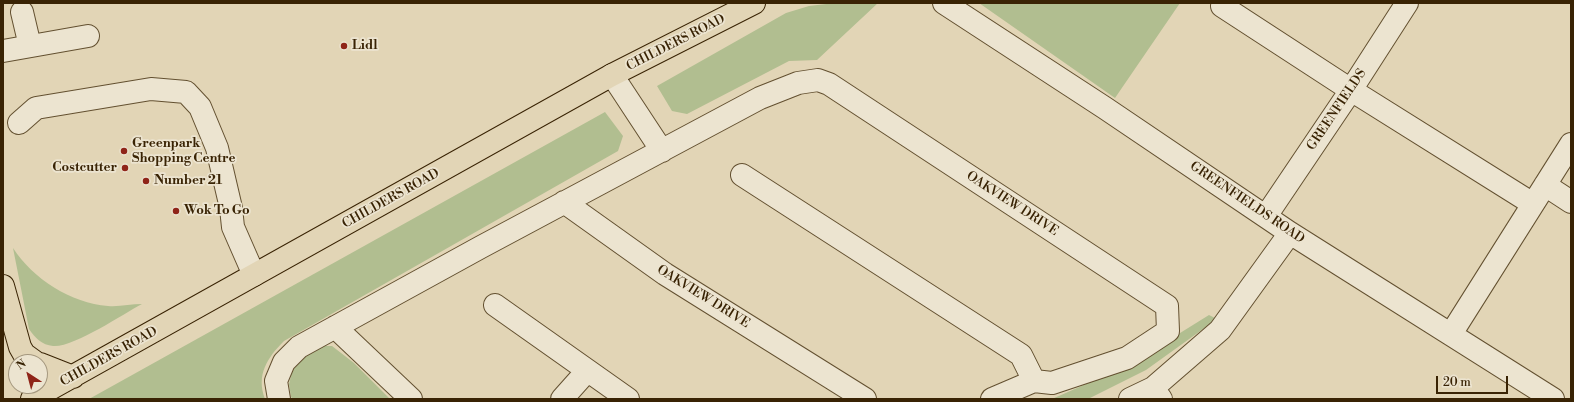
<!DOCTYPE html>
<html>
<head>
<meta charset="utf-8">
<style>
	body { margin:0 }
	#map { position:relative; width:1574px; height:402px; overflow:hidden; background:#e2d5b6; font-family:"Libre Bodoni",serif }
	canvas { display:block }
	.frame { position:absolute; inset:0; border:4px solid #392304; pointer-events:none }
	.north { position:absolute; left:8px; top:354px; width:40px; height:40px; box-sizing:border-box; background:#ece4d0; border:1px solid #a4977e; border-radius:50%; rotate:324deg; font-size:11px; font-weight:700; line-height:16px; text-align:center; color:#392304 }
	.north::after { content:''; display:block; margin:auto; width:14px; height:18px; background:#8f2418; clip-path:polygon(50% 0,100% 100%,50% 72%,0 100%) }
	.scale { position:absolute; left:1436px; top:376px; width:72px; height:18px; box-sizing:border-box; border:2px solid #392304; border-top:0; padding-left:5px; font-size:12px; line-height:14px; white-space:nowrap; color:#392304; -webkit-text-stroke:3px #ece4d0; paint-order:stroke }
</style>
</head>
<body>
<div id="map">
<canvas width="1574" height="402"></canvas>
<div class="frame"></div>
<div class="north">N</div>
<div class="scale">20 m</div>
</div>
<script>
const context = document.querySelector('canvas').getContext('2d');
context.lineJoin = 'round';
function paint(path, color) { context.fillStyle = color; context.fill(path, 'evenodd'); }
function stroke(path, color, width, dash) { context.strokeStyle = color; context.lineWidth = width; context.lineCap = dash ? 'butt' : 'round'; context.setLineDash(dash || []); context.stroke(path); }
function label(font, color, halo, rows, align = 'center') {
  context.font = font + ' "Libre Bodoni",serif'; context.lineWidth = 3.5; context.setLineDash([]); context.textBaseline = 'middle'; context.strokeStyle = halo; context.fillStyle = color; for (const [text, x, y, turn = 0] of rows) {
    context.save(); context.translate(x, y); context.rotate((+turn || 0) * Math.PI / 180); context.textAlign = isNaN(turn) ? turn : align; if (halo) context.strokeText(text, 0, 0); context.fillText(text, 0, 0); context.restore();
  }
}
const green = new Path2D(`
	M 835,3 L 878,3 L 817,60 L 789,61 L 687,114 L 672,111 L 657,86 L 786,13 L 809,6 Z
	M 979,3 L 1180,3 L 1115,98 Z
	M 605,112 L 623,136 L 618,151 L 284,341 C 267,358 256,375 265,399 L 89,399 Z
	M 13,248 C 33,279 71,303 108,306 C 119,307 131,304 142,304 C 123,314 73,348 53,346 C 42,345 35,338 29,329 Z
	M 1209,315 L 1217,319 L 1146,370 L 1088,399 L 1052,399 L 1127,366 Z
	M 316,346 L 332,346 L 354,363 L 390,399 L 293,399 L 291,397 L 289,384 L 293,368 Z`);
const minor = new Path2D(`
	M 944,3 L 1105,108 L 1290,233 L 1553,399
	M 1222,6 L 1351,90 L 1533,204
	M 22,12 L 30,46
	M 3,51 L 88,36
	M 612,75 L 662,151
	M 19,123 L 36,108 L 151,89 L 186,92 L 200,107 L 217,148 L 231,208 L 233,227 L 254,275
	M 742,175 L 1021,355 L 1034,381
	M 1545,185 L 1571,202
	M 564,202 L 665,274 L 865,399
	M 1266,216 L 1351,90 L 1407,3
	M 495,305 L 628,399
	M 335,327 L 411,399
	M 1451,334 L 1571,144
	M 1153,388 L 1220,330 L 1290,233
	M 279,399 L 276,381 L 284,362 L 299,347 L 481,247 L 760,98 L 798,83 L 818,80 L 829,84 L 1167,306 L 1168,331 L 1127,358 L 1052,383 L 1034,381 L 992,399
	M 562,399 L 587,371
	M 1130,399 L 1153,388 L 1161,399`);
const major = new Path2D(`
	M 3,286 L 20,347 L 24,354 L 35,362
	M 40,364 L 73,377
	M 32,399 L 612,75 L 754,3`);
const markers = [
	[344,46,4,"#8f2418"],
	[124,151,4,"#8f2418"],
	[125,168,4,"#8f2418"],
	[146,181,4,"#8f2418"],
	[176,211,4,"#8f2418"]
];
const streetNames = [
	["CHILDERS ROAD",676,43,-27],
	["GREENFIELDS",1337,110,-56],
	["CHILDERS ROAD",391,199,-29],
	["GREENFIELDS ROAD",1247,203,34],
	["OAKVIEW DRIVE",1012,204,33],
	["OAKVIEW DRIVE",703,297,32],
	["CHILDERS ROAD",109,357,-29]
];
const poiNames = [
	["Lidl",352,46],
	["Greenpark",132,144],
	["Shopping Centre",132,159],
	["Costcutter",117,168,"right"],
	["Number 21",154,181],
	["Wok To Go",184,211]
];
paint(green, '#b1be90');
stroke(minor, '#635030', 24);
stroke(major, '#392304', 24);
stroke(minor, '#ece4d0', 22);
stroke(major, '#e2d5b6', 22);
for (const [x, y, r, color] of markers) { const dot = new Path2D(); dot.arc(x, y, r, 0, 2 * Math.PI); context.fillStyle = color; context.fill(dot); stroke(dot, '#ece4d0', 1.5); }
label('13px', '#392304', '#ece4d0', streetNames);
label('bold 13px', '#392304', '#ece4d0', poiNames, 'left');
</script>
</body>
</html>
